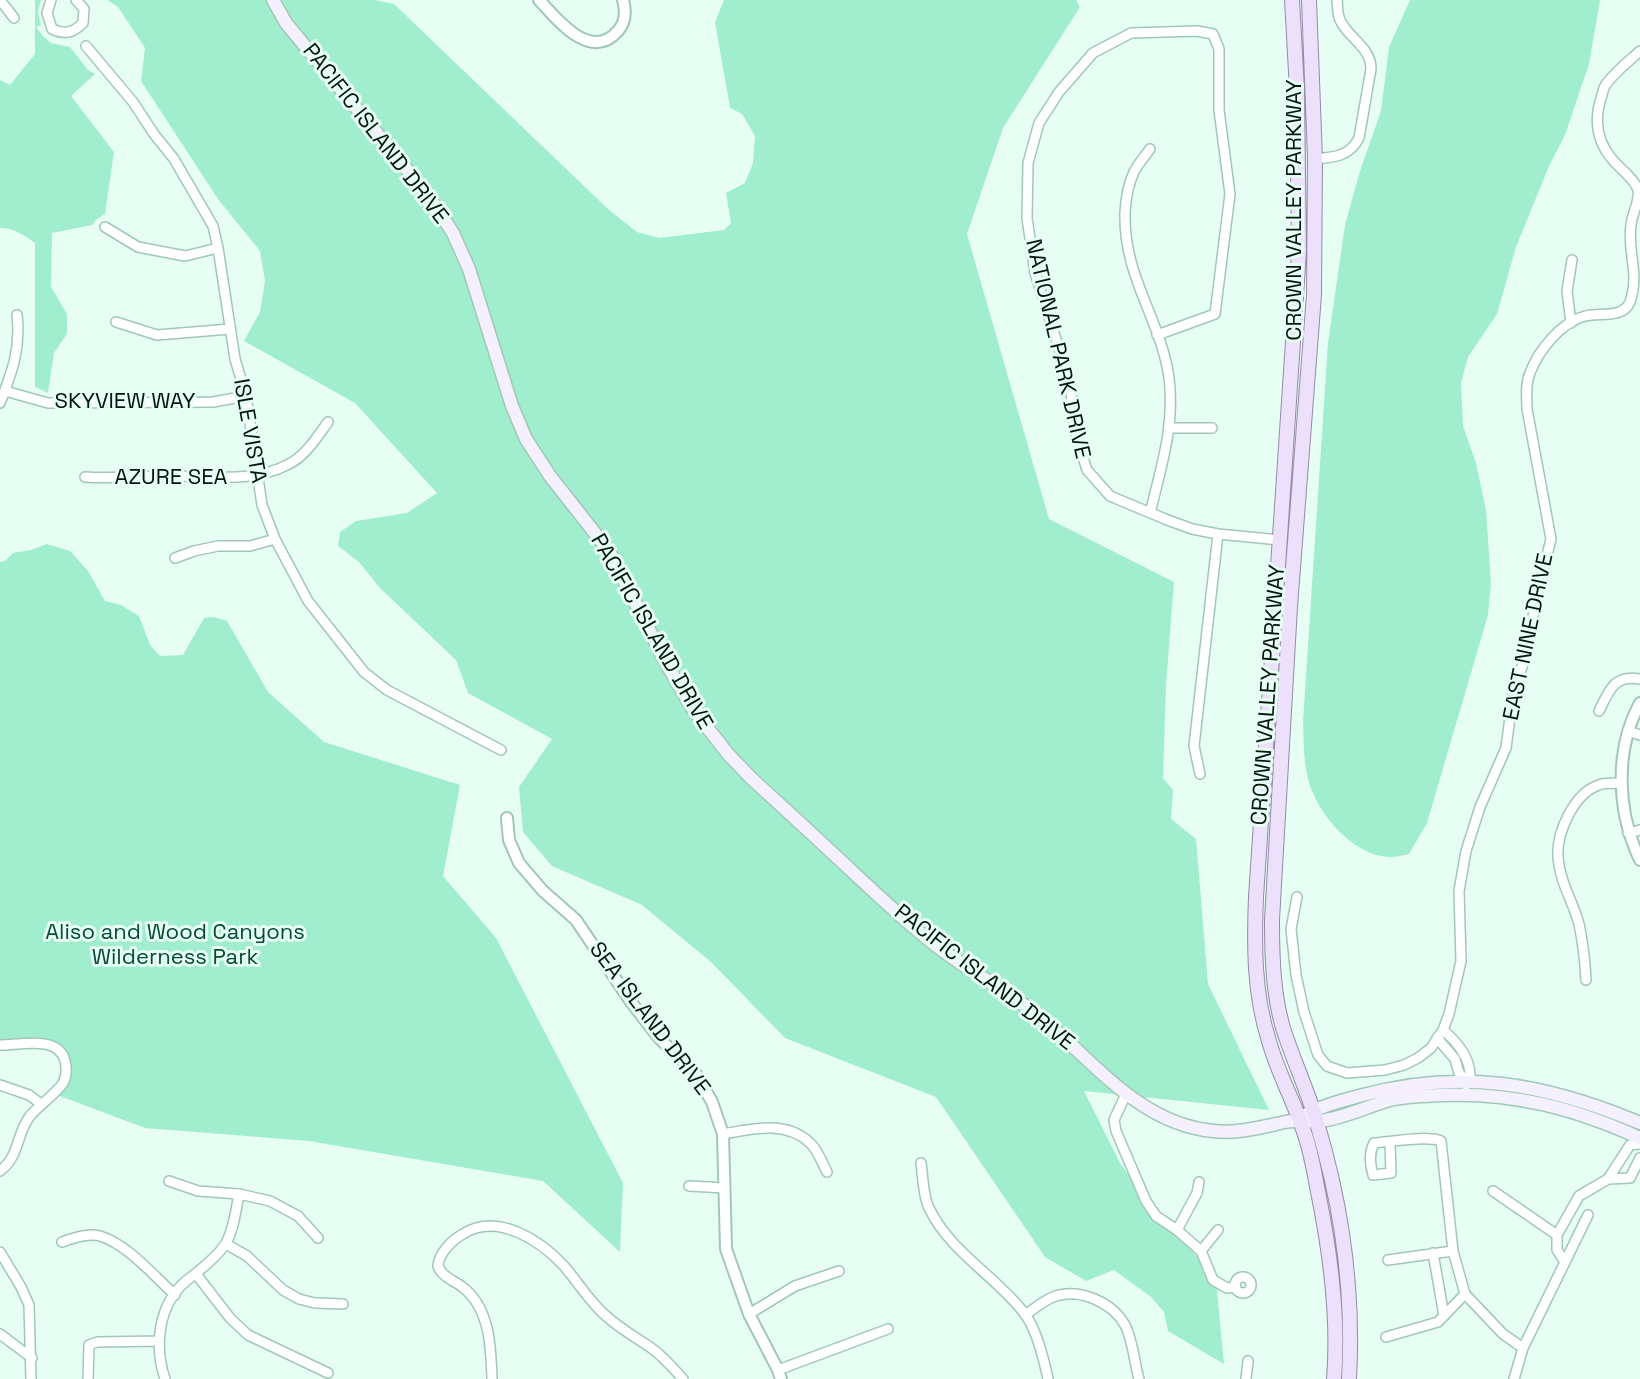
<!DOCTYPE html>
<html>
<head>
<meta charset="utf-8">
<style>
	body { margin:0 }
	canvas { display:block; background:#e6fef3 }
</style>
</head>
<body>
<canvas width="1640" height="1379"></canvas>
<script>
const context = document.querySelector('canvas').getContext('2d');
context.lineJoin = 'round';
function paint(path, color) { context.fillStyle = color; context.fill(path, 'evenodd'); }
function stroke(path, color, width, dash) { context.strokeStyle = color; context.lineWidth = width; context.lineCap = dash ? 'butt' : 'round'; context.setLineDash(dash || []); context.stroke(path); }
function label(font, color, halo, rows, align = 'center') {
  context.font = font + ' "Space Grotesk",sans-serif'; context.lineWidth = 6; context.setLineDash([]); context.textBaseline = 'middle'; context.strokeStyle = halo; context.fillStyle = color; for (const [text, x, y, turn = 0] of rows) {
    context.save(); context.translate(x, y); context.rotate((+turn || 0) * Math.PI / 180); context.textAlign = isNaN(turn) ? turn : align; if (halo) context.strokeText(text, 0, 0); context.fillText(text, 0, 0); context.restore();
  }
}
const green = new Path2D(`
	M 35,0 L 41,0 L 38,12 L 41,25 L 36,27 L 43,36 L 51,43 L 70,47 L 88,70 L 95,74 L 71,96 L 114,152 L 105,214 L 96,220 L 92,225 L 52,233 L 51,287 L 67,314 L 67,334 L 54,353 L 48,393 L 35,387 L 35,243 C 23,235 15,228 0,228 L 0,80 L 10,85 L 35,54 Z
	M 108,0 L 375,0 L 394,4 L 609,210 L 637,232 L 659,238 L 724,230 L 731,223 L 726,193 L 745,183 L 753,163 L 755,136 L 742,114 L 730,108 L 715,22 L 724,0 L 1076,0 L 1080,7 L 1003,128 L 967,234 L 1049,519 L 1174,582 L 1166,685 L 1163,778 L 1173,790 L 1171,819 L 1196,839 L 1208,984 L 1269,1110 L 1084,1091 L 1121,1165 L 1216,1280 L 1224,1364 L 1168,1331 L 1164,1312 L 1151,1297 L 1114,1270 L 1086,1281 L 1045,1257 L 936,1097 L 785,1038 L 711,962 L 642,905 L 552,866 L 523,832 L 519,787 L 552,739 L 468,693 L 456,660 L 380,588 L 359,562 L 338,546 L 340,532 L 356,521 L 407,513 L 437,493 L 355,403 L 244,341 L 260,312 L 265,281 L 260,251 L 218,199 L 141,81 L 145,48 L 118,7 Z
	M 1410,0 L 1600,0 L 1589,64 L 1565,135 L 1549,166 L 1516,247 L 1497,314 L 1468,357 L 1461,383 L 1463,426 L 1476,463 L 1486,510 L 1491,583 L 1488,615 L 1427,823 L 1409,854 C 1403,855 1397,857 1391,857 C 1358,857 1326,823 1314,795 C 1303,773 1304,745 1303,721 L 1328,343 L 1345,225 L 1360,171 L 1381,111 L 1389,47 Z
	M 47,544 L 70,551 L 88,571 L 105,601 L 121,605 L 139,616 L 150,645 L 160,656 L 183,655 L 204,618 L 214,617 L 227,621 L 268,692 L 324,742 L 460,785 L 443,876 L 496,938 L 623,1183 L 620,1252 L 543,1181 L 309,1141 L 145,1128 L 57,1095 C 67,1086 73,1075 69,1062 C 59,1027 27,1042 0,1040 L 0,562 L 5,561 L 13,553 L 31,550 Z`);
const minor = new Path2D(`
	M 0,0 L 14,18
	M 51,0 L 47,13 L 52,29 C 65,35 73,33 83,23 L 84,9 L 76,0
	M 86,46 L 133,102 L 154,134 L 174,159 L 213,226 L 218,248 L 235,359 L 246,396 L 262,505 L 275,539 L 308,601 L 364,672 L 387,690 L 501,750
	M 1150,149 C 1145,156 1138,164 1134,172 C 1128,184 1126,198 1125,212 C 1123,277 1161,319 1169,378 C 1175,425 1161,468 1150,513
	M 1315,159 C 1334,157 1349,157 1359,138 L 1371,69 C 1371,47 1348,38 1340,20 C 1337,13 1338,7 1337,0
	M 105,227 L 138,247 L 185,256 L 218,248
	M 116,322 L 157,335 L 230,329
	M 1571,323 L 1567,291 L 1572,260
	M 1157,335 L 1215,314 L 1230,194 L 1219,110 L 1219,49 L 1213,34 L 1197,31 L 1131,33 L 1093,53 L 1059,92 L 1039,123 L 1028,163 L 1027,218 L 1035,273 L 1070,383 L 1075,432 L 1087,470 L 1110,496 L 1165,519 L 1192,529 L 1218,534 L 1280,540
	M 5,391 L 48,403 L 213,402 L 246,396
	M 0,403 C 12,372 21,349 17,315
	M 1170,428 L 1212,428
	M 85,477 C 113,479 140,476 169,476 C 209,475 250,484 287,465 C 305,457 317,437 328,422
	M 175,558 L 194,551 L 218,546 L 250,546 L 275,539
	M 1599,711 C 1609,691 1614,674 1640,679
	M 1628,731 L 1640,735
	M 1200,774 L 1194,746 L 1218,534
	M 1628,833 L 1640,830
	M 1297,897 L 1291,929 L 1296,975 L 1304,1012 L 1318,1055 L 1327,1066 L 1347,1073 L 1385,1070 L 1404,1065 L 1418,1058 L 1431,1048 L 1443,1030 L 1449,1014 L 1461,961 L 1459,891 L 1466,851 L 1480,807 L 1506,748 L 1513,694 L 1525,658 L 1537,595 L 1551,539 L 1527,409 C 1527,398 1525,384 1530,373 C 1538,351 1561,322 1585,316 C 1600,312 1623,319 1630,302 C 1640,272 1627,253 1631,225 C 1632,214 1640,201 1638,190 C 1635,179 1619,168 1612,159 C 1596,140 1594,118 1602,95 C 1603,91 1604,86 1607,83 C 1616,71 1629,61 1640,51
	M 1586,980 C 1585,961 1583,943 1579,924 C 1573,902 1560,882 1558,858 C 1556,833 1574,793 1599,785 C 1605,782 1615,784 1622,783
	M 1443,1030 C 1456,1041 1469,1055 1470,1074 L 1466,1081 L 1466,1085
	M 1437,1038 L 1455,1059 L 1459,1073 L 1466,1081
	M 0,1045 C 20,1045 59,1035 65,1061 C 67,1069 67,1076 63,1083 C 55,1095 40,1104 30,1116 C 16,1134 20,1156 0,1171
	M 0,1085 L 29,1095 L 41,1104
	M 1126,1094 L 1114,1120 L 1116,1131 L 1146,1201 L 1156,1216 L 1177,1230 L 1201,1251 L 1213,1280 L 1227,1288 L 1236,1287
	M 723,1134 C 752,1129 786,1120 810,1143 C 818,1150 822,1163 827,1172
	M 1390,1142 L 1391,1173 L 1373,1175 C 1370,1165 1369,1153 1374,1143 C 1390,1142 1427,1135 1441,1141 L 1453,1251 L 1465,1294 L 1503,1334 L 1523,1348
	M 921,1163 C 923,1177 923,1196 929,1208 C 950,1252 996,1276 1025,1314 C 1036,1329 1044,1360 1048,1379
	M 1608,1179 L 1630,1178 L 1640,1158
	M 169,1181 L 198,1191 L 239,1194 L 270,1201 L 298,1216 L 318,1238
	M 689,1186 L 725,1188
	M 1493,1191 L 1557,1235
	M 1177,1230 L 1197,1193 L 1199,1182
	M 62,1242 C 74,1238 88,1233 100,1236 C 127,1244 154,1276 175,1295
	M 226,1244 L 247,1256 L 283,1290 L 299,1299 L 315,1303 L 343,1304
	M 1201,1251 L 1218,1230
	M 0,1252 L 21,1287 L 29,1305 L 31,1379
	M 1433,1253 L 1444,1316
	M 1388,1260 L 1453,1251
	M 1565,1262 L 1557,1250 L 1557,1235 L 1579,1196 L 1608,1179 L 1630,1145 L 1640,1144
	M 196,1274 L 230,1318 L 248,1335 L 328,1373
	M1235 1285a8 8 0 1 1 16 0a8 8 0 1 1-16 0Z
	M 749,1314 L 795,1286 L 839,1271
	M 1025,1315 C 1034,1309 1043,1301 1053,1297 C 1078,1287 1112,1302 1125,1325 C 1133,1340 1134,1362 1139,1379
	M 0,1334 L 32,1358
	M 1386,1337 L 1438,1322 L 1465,1294
	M 778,1370 L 888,1329
	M 88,1379 L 89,1345 L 97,1342 L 159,1341
	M 165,1379 C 154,1346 158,1305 186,1281 C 197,1273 220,1254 226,1243 C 234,1229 236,1209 239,1194
	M 492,1379 C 491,1349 490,1311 466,1290 C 457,1281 442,1278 438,1266 C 439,1253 452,1240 463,1234 C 497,1212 540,1240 564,1266 C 578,1282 589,1301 605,1315 C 619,1328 635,1337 650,1347 C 663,1356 673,1368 683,1379
	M 1246,1379 L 1248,1361
	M 1514,1379 L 1523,1348 L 1588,1215`);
const tertiary = new Path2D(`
	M 539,0 C 558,20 590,62 618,31 C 626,22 626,11 623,0
	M 1640,703 C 1614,751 1617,812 1640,860
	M 507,818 L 509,840 L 519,863 L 543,891 L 576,920 L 631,1002 L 659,1038 L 696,1074 L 712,1102 L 723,1134 L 726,1249 L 749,1314 L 778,1370 L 781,1379`);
const secondary = new Path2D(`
	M 273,0 L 286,23 L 428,195 L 453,233 L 469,269 L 512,406 L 526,439 L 550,476 L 609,551 L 666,663 L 692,708 L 728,754 L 751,778 C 786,810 822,843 857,876 C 882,899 907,923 934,944 C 968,971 1007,990 1040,1017 C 1094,1061 1139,1124 1213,1131 C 1237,1134 1262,1127 1285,1122 C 1298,1119 1308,1123 1320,1121 C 1346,1118 1369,1105 1394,1099 C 1409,1096 1425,1096 1440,1095 C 1513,1092 1574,1108 1640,1138
	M 1307,1114 C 1323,1105 1342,1101 1359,1096 C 1460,1068 1545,1083 1640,1123`);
const primary = new Path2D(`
	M 1292,0 L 1297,90 L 1299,251 L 1256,897 C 1254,946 1254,994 1269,1041 C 1278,1074 1295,1103 1305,1135 C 1312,1155 1315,1177 1319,1197 C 1331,1257 1339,1318 1334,1379
	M 1309,0 L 1315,159 L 1314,295 L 1290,607 L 1272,920 C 1272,956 1273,994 1283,1028 C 1293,1060 1308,1091 1317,1123 C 1342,1206 1354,1292 1349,1379`);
const streetNames = [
	["PACIFIC ISLAND DRIVE",375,134,52],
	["CROWN VALLEY PARKWAY",1295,210,-90],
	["NATIONAL PARK DRIVE",1057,349,77],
	["SKYVIEW WAY",125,402],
	["ISLE VISTA",249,431,80],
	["AZURE SEA",171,478],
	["PACIFIC ISLAND DRIVE",651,632,60],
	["EAST NINE DRIVE",1529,637,-78],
	["CROWN VALLEY PARKWAY",1269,695,-86],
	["PACIFIC ISLAND DRIVE",984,978,38],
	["SEA ISLAND DRIVE",649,1019,53]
];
const parkNames = [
	["Aliso and Wood Canyons",175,933],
	["Wilderness Park",175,958]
];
paint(green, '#a1eece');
stroke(minor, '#a1c8b7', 12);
stroke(tertiary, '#a1c8b7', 14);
stroke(secondary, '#a1c8b7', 15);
stroke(primary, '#938ca6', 16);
stroke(minor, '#fff', 9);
stroke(tertiary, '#fff', 10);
stroke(secondary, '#f5f0fd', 12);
stroke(primary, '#ece0fa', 14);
label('22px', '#06150f', '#e6fef3', streetNames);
label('22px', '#034b36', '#e6fef3', parkNames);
</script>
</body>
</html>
